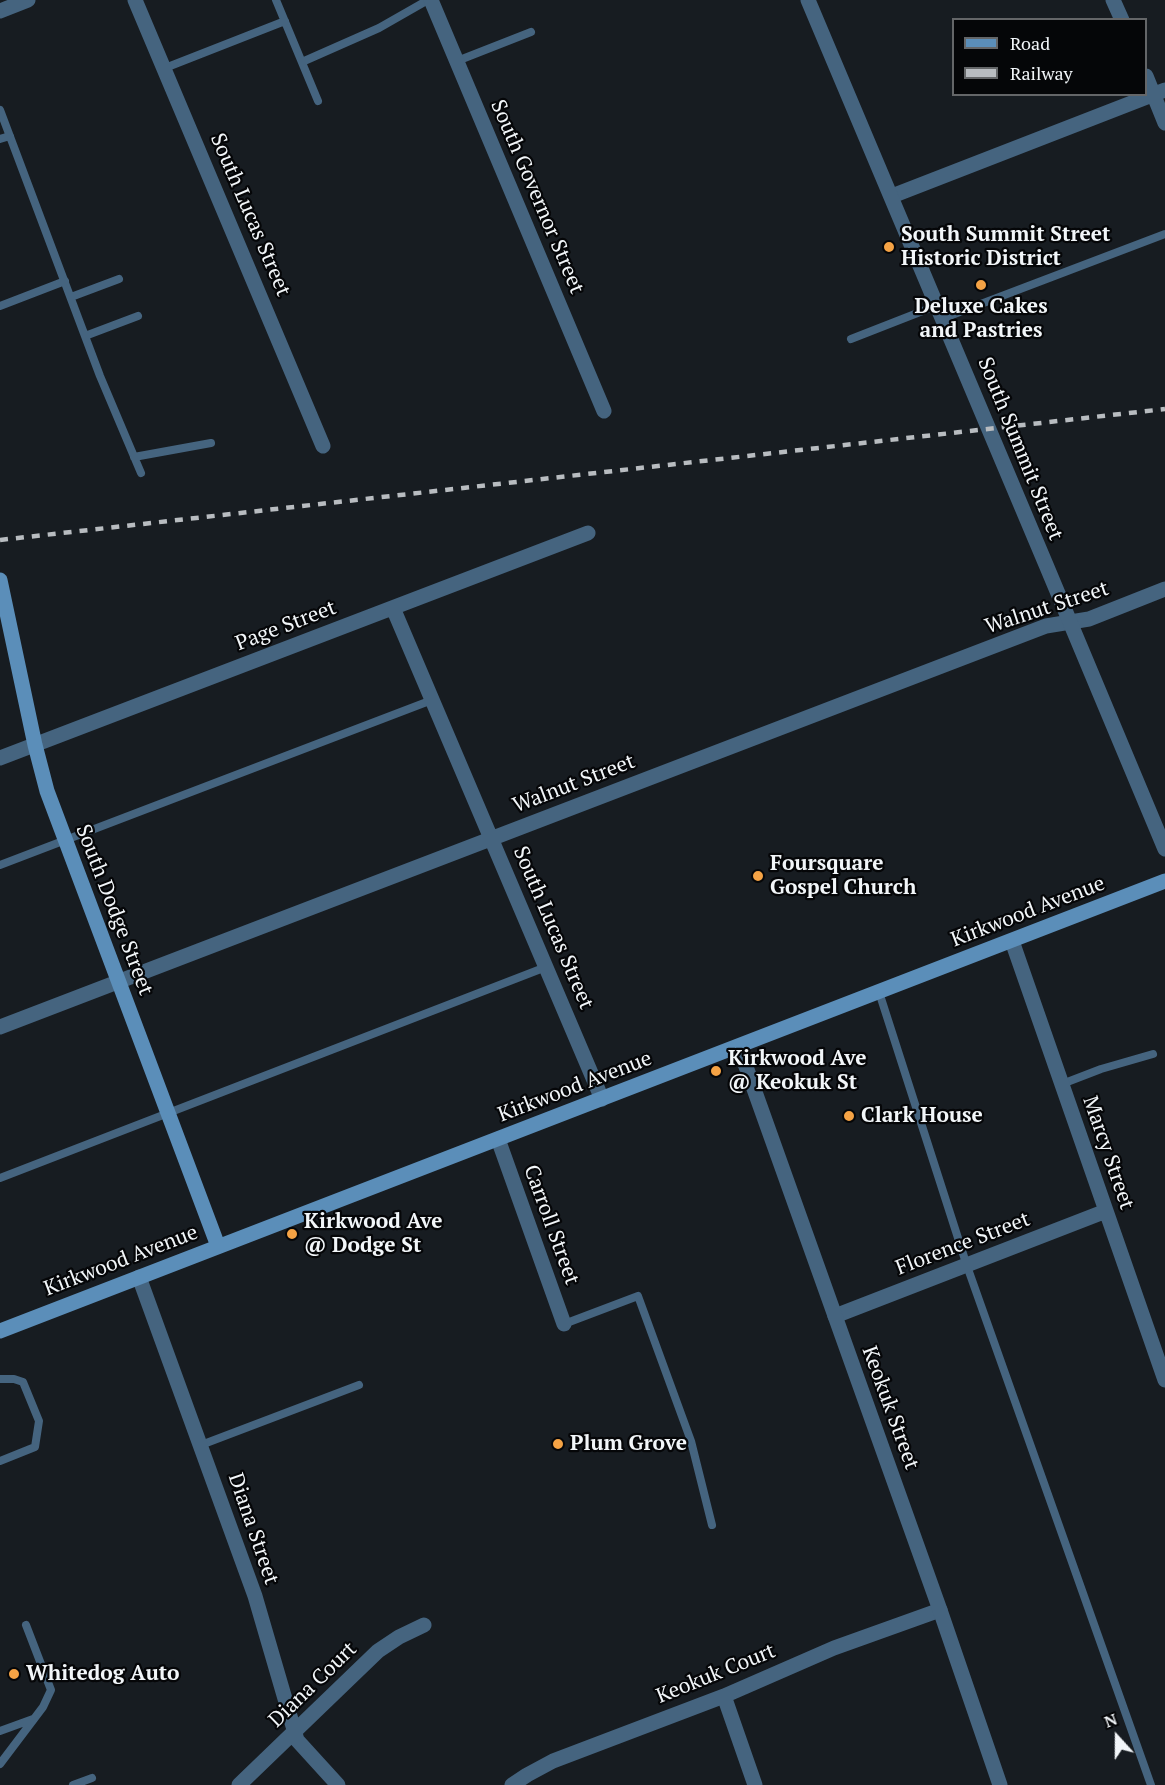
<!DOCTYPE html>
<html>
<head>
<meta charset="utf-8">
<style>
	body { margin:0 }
	#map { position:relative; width:1165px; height:1785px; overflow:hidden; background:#171c21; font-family:"PT Serif",serif }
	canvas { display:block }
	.legend { position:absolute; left:952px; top:18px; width:195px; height:78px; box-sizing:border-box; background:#050608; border:2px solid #646668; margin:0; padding:8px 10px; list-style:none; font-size:18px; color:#f2f6f9 }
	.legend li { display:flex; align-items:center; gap:12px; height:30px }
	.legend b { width:30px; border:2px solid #646668 }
	.north { position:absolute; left:1087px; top:1707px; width:60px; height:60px; -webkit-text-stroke:4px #050608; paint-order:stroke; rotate:339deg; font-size:16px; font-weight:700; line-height:24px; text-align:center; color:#f2f6f9 }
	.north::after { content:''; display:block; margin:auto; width:21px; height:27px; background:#f2f6f9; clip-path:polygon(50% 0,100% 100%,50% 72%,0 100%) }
</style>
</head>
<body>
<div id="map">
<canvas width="1165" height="1785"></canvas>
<ul class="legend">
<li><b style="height:8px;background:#5b8eb9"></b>Road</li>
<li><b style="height:8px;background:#b8bcc0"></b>Railway</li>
</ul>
<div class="north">N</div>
</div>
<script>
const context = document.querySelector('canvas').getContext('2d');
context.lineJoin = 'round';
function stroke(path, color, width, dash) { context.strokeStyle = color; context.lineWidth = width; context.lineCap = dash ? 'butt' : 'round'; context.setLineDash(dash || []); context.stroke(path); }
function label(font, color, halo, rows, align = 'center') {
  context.font = font + ' "PT Serif",serif'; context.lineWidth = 4.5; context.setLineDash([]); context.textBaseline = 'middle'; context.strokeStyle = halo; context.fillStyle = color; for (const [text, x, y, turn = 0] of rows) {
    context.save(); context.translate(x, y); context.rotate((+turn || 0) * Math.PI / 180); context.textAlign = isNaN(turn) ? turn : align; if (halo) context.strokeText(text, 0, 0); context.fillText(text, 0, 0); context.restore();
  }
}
const service = new Path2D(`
	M 276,0 L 318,101
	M 457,61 L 531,32
	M 302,62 L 379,28 L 428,0
	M 165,68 L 285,21
	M 0,110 L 100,376 L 141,473
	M 0,139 L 10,136
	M 71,297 L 119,279
	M 0,306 L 65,281
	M 944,318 L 1165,234
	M 85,336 L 138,316
	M 851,339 L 938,305
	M 134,457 L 211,443
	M 0,865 L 432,700
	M 879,992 L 967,1266 L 1151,1785
	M 1062,1084 L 1101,1069 L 1153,1054
	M 0,1178 L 546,967
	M 564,1324 L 638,1296 L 691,1441 L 712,1525
	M 0,1379 L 14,1379 L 23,1382 L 39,1421 L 35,1447 L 0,1461
	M 201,1445 L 359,1385
	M 0,1731 L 33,1719
	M 0,1764 L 43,1707 L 51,1690 L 26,1625
	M 73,1785 L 92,1778`);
const minor = new Path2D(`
	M 135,0 L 323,446
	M 431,0 L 604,411
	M 1113,0 L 1122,20
	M 1146,76 L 1165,123
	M 892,196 L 1165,90
	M 393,608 L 602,1099
	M 0,758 L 588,533
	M 1012,941 L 1165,1380
	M 0,1027 L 1046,626 L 1089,619 L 1165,589
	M 498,1139 L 564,1324
	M 139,1277 L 255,1596 L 297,1740 L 338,1785
	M 835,1316 L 1106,1211
	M 724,1696 L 755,1785
	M 239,1785 L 378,1651 L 399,1637 L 424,1625
	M 512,1785 L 527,1775 L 553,1761 L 724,1696 L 834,1648 L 940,1610`);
const tertiary = new Path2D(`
	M 808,0 C 929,282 1046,566 1165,849
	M 0,11 L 28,0
	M 739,1047 L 940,1610 L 1000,1785`);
const secondary = new Path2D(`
	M 0,580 L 35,745 L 47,791 L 218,1246
	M 0,1331 L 1165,881`);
const rail = new Path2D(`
	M 0,540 L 1165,409`);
const markers = [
	[889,247,6,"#f5a345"],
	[981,285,6,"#f5a345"],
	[758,876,6,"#f5a345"],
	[716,1071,6,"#f5a345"],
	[849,1116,6,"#f5a345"],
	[292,1234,6,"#f5a345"],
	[558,1444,6,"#f5a345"],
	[14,1674,6,"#f5a345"]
];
const streetNames = [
	["South Governor Street",537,197,67],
	["South Lucas Street",250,215,67],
	["South Summit Street",1020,449,68],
	["Walnut Street",1047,608,-18],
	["Page Street",286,626,-21],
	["Walnut Street",574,784,-21],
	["South Dodge Street",114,910,69],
	["Kirkwood Avenue",1028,912,-21],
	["South Lucas Street",553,928,67],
	["Kirkwood Avenue",575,1087,-21],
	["Marcy Street",1108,1153,71],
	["Carroll Street",551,1225,70],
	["Florence Street",963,1244,-21],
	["Kirkwood Avenue",121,1261,-21],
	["Keokuk Street",890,1408,70],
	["Diana Street",253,1529,71],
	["Keokuk Court",716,1674,-22],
	["Diana Court",313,1685,-44]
];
const poiNames = [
	["South Summit Street",901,235],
	["Historic District",901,259],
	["Deluxe Cakes",981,307,"center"],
	["and Pastries",981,331,"center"],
	["Foursquare",770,864],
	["Gospel Church",770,888],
	["Kirkwood Ave",728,1059],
	["@ Keokuk St",728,1083],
	["Clark House",861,1116],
	["Kirkwood Ave",304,1222],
	["@ Dodge St",304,1246],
	["Plum Grove",570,1444],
	["Whitedog Auto",26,1674]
];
stroke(service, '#45647f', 8);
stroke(minor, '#45647f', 15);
stroke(tertiary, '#45647f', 15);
stroke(secondary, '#5b8eb9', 15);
stroke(rail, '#b8bcc0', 4.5, [8, 8]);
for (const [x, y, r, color] of markers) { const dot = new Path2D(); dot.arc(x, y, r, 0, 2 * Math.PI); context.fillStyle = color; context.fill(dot); stroke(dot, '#050608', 2); }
label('21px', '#f2f6f9', '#050608', streetNames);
label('bold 21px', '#f2f6f9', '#050608', poiNames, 'left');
</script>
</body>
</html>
